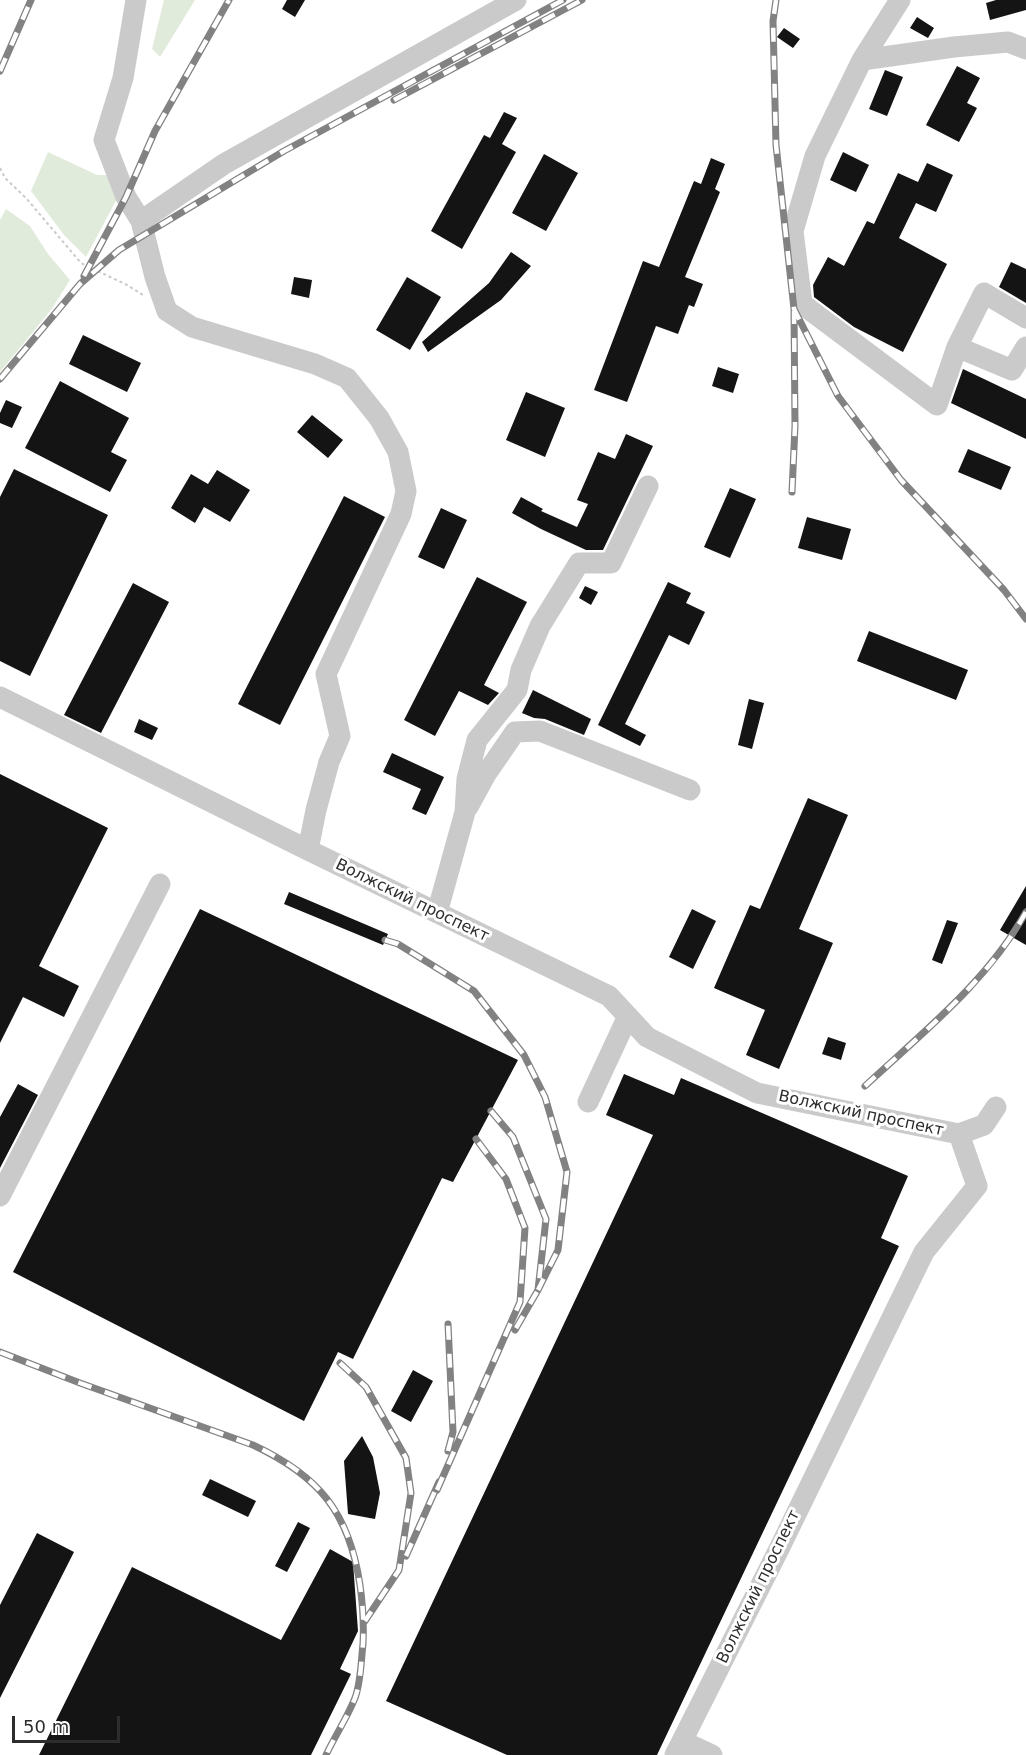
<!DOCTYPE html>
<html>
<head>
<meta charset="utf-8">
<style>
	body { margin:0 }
	#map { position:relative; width:1026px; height:1755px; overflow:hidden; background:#fff; font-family:"DejaVu Sans",sans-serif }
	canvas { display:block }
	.scale { position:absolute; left:12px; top:1716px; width:108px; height:27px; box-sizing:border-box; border:3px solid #2d2d2d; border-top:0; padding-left:8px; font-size:18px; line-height:21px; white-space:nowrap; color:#2d2d2d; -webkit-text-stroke:4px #fff; paint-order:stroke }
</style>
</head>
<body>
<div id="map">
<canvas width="1026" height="1755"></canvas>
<div class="scale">50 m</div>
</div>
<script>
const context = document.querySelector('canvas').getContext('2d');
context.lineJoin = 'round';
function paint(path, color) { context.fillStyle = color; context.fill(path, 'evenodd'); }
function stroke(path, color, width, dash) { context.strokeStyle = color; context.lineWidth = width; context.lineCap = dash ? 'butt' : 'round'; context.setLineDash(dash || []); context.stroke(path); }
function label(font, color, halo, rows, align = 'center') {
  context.font = font + ' "DejaVu Sans",sans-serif'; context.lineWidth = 6; context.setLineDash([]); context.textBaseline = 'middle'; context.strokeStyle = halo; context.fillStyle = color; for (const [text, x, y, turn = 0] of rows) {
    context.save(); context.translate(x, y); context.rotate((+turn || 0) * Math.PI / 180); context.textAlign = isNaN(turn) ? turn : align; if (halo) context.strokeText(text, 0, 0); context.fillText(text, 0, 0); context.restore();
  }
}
const green = new Path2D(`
	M 164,0 L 195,0 L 160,57 L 152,49 Z
	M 48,152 L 97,175 L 112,175 L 119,195 L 86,257 L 64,235 L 31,191 Z
	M 6,209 L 30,226 L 48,254 L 70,280 L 51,310 L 0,372 L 0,220 Z`);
const building = new Path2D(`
	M 287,0 L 305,0 L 295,17 L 282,9 Z
	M 996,0 L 1026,0 L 1026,10 L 990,20 L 986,3 Z
	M 917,17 L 934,28 L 928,38 L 910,28 Z
	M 784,28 L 800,39 L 793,48 L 777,37 Z
	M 957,66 L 980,78 L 967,103 L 977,108 L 959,142 L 926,125 Z
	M 885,70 L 903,77 L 887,116 L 869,109 Z
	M 504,112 L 517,118 L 502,144 L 516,152 L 462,249 L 431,231 L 484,135 L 490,138 Z
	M 843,152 L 869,165 L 856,192 L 830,180 Z
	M 544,154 L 578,173 L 546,231 L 512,213 Z
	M 711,158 L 725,164 L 715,189 L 720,192 L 685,277 L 703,284 L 694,307 L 689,305 L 678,334 L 656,326 L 627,402 L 594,390 L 643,261 L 659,267 L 694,181 L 701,184 Z
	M 927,163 L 953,175 L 936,212 L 916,203 L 899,238 L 947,264 L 903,352 L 854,327 L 814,297 L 813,285 L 828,257 L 844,266 L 867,221 L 874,224 L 898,173 L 918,182 Z
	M 511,252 L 531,266 L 501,300 L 428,352 L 422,342 L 489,283 Z
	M 1011,262 L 1026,269 L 1026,303 L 999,287 Z
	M 294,277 L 312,280 L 309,298 L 291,294 Z
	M 407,277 L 441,297 L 410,350 L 376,330 Z
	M 83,335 L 141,363 L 127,392 L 69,364 Z
	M 718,367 L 739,374 L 733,393 L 712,386 Z
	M 963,369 L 1026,399 L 1026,439 L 951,403 Z
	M 60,381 L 129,418 L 111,452 L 127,460 L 110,492 L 25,448 Z
	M 526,392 L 565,408 L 545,457 L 506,440 Z
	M 6,400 L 22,407 L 12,428 L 0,423 L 0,413 Z
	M 312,415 L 343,440 L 328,458 L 297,432 Z
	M 626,434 L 653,446 L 603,550 L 586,550 L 541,529 L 512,513 L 521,497 L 543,509 L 541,511 L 577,527 L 588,504 L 577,500 L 598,452 L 615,459 Z
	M 968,449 L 1011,467 L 1001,490 L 958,472 Z
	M 14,469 L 108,515 L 30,676 L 0,661 L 0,497 Z
	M 217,470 L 250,490 L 230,522 L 204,507 L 195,523 L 171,508 L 191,474 L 208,484 Z
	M 730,488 L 756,499 L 730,558 L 704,547 Z
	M 344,496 L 385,517 L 280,725 L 238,704 Z
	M 441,508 L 467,520 L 444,569 L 418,557 Z
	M 807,517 L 851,529 L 842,560 L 798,548 Z
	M 477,577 L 527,602 L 484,685 L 499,693 L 488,705 L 459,691 L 435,736 L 404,720 Z
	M 668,582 L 691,593 L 686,603 L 705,612 L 689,645 L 669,635 L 625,724 L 646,735 L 640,746 L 598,725 Z
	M 133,583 L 169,602 L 101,733 L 64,715 Z
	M 585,586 L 598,592 L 591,605 L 579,598 Z
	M 869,631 L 968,670 L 956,700 L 857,661 Z
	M 533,690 L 591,719 L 584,735 L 545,719 L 534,718 L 522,713 Z
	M 749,699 L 764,703 L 752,749 L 738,745 Z
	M 139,719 L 158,728 L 152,740 L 134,732 Z
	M 392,753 L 444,777 L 426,815 L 412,809 L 421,789 L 383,772 Z
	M 0,774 L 108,828 L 39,966 L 79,986 L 64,1017 L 23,997 L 0,1043 Z
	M 808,798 L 848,815 L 799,929 L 833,943 L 779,1069 L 746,1055 L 765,1010 L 714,988 L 750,905 L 760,909 Z
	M 1026,886 L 1026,945 L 1000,930 Z
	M 289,892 L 388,934 L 383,945 L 284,904 Z
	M 200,909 L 518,1060 L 453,1182 L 442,1178 L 353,1359 L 338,1352 L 304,1421 L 13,1272 Z
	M 692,909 L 716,921 L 693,969 L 669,957 Z
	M 947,920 L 958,923 L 942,964 L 932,960 Z
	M 828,1037 L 846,1043 L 841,1060 L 822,1054 Z
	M 624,1074 L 674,1095 L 681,1078 L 908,1176 L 881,1238 L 899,1246 L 657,1755 L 507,1755 L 386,1701 L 653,1135 L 606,1115 Z
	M 18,1084 L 38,1095 L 0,1168 L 0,1117 Z
	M 413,1370 L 433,1381 L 411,1422 L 391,1411 Z
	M 362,1436 L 373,1457 L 380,1493 L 375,1519 L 348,1514 L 344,1461 Z
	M 210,1479 L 256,1501 L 248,1517 L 202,1495 Z
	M 298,1522 L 310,1528 L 287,1572 L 275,1566 Z
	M 37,1533 L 74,1552 L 0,1698 L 0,1605 Z
	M 330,1549 L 353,1562 L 358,1631 L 340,1669 L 351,1674 L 311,1755 L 39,1755 L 132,1567 L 281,1640 Z`);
const path = new Path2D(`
	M 0,168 L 5,178 L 26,198 L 81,263 L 127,285 L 143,295`);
const minor = new Path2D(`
	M 136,0 L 123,78 L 104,140 L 126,197 L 141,221 L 155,277 L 167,311 L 192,327 L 315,364 L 347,378 L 379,418 L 398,452 L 406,491 L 401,514 L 326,674 L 340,736 L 329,762 L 316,810 L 308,850
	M 900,0 L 862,60 L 815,156 L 793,231 L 802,304 L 937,405 L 957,347 L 984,293 L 1026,318
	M 862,60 L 954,47 L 1008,42 L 1026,49
	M 141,221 L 224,164 L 516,0
	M 957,347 L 1012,370 L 1026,347
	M 0,697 L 308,850 L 609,996 L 647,1037 L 757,1093 L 959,1134 L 977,1186 L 924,1252 L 779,1549 L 675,1755
	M 468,807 L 486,774 L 515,732 L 540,731 L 690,790
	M 437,913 L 465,812 L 467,779 L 477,740 L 517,690 L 521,670 L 540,626 L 579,563 L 611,563 L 648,486
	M 588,1102 L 628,1016
	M 959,1134 L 984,1125 L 996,1107
	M 0,1196 L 160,884
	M 682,1741 L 712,1755`);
const rail = new Path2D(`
	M 776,0 L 773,21 L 776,145 L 794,309 L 838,396 L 901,480 L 1004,590 L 1026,619
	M 0,71 L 31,0
	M 394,100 L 582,0
	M 84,276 L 126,197 L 155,131 L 229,0
	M 0,379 L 80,284 L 119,250 L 284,151 L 563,0
	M 792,492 L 795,426 L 794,311
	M 385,940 L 398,944 L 474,991 L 524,1055 L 545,1097 L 567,1172 L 558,1250 L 538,1290
	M 865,1086 C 922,1033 988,981 1026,912
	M 491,1111 L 513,1137 L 546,1219 L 538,1290 L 515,1330
	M 0,1352 L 80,1383 L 253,1445 C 319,1476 349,1512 360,1585 C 363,1606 364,1624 363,1644 C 361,1661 361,1682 355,1698 C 347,1718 335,1736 326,1755
	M 340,1363 L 366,1387 L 406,1458 L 411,1493 L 399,1570 L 365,1621
	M 448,1451 L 453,1432 L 448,1324
	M 437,1490 L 520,1302 L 525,1228 L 506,1179 L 476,1139
	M 406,1556 L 439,1482`);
const streetNames = [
	["Волжский проспект",412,901,26],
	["Волжский проспект",861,1114,12],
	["Волжский проспект",759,1587,-64]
];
paint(green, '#e1ebdb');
paint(building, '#141414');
stroke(path, '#cacaca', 2, [3, 3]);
stroke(minor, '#cacaca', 21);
stroke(rail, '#828282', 7);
stroke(rail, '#fff', 4.5, [14]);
label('16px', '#2d2d2d', '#fff', streetNames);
</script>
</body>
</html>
